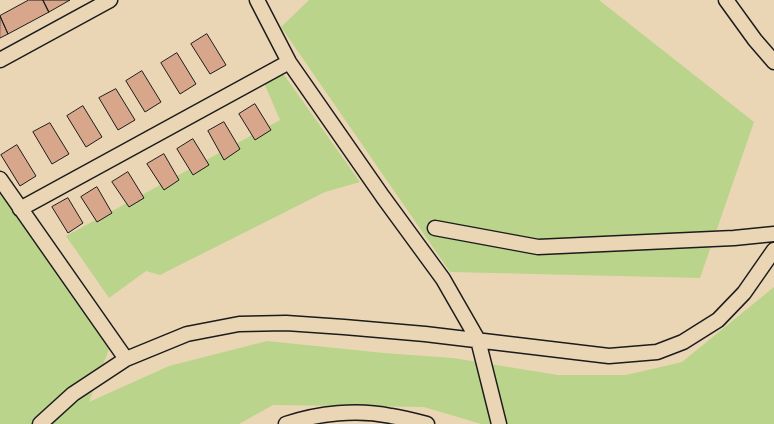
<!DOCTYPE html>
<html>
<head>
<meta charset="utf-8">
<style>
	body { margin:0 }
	canvas { display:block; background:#ead6b5 }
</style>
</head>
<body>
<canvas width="774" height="424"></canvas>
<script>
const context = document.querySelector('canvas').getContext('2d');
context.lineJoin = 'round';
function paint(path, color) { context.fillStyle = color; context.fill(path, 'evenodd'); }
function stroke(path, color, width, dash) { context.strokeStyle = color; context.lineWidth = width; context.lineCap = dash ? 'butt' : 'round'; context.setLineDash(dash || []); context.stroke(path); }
const green = new Path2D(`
	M 309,0 L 599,0 L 754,122 L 700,278 L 450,272 L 281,27 Z
	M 282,72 L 360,182 L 325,192 L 160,275 L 146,271 L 109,298 L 66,236 L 280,120 L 264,83 Z
	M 0,190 L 109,349 L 89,402 L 169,366 L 267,341 L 384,353 L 453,358 L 558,375 L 626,375 L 682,362 L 774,287 L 774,424 L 481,424 L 424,407 L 273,405 L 239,424 L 0,424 Z`);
const building = new Path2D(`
	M 29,0 L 43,0 L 49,12 L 8,34 L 0,16 Z
	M 43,0 L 70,0 L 49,12 Z
	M 0,16 L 8,34 L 0,38 Z
	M 207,34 L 226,65 L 210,74 L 191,44 Z
	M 177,53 L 196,84 L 180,94 L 161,63 Z
	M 142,71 L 161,102 L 145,112 L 126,81 Z
	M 116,89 L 135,120 L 118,130 L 99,98 Z
	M 255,104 L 271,130 L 255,140 L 239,114 Z
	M 83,106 L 102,137 L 86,147 L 67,116 Z
	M 224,122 L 240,149 L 224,160 L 208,131 Z
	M 50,123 L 69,154 L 52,164 L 33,132 Z
	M 193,139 L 209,165 L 193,175 L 177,149 Z
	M 17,145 L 36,176 L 20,186 L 1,155 Z
	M 164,154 L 179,180 L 164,190 L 147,164 Z
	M 128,172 L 144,198 L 129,207 L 112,182 Z
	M 97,187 L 112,213 L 97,222 L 81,197 Z
	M 68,198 L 83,223 L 68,233 L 52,207 Z`);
const minor = new Path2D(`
	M 257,0 L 289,62 L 383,197 L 443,279 L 478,340 L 499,424
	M 726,0 L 755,40 L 774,62
	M 0,60 L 110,0
	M 0,179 L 126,359
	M 20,209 L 289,62
	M 435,228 L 538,247 L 734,238 L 774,234
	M 40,424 L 73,394 L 126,359 L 187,334 L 239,324 L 286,323 L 344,327 L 425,334 L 609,356 L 657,352 L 683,342 L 718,320 L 744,293 L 774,250
	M 286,424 C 319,413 357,409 391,416 C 403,418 415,421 427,424`);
paint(green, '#bad48c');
paint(building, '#d8a68b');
stroke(building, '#1c1c1c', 1);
stroke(minor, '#1c1c1c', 17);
stroke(minor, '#ead6b5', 14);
</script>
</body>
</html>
